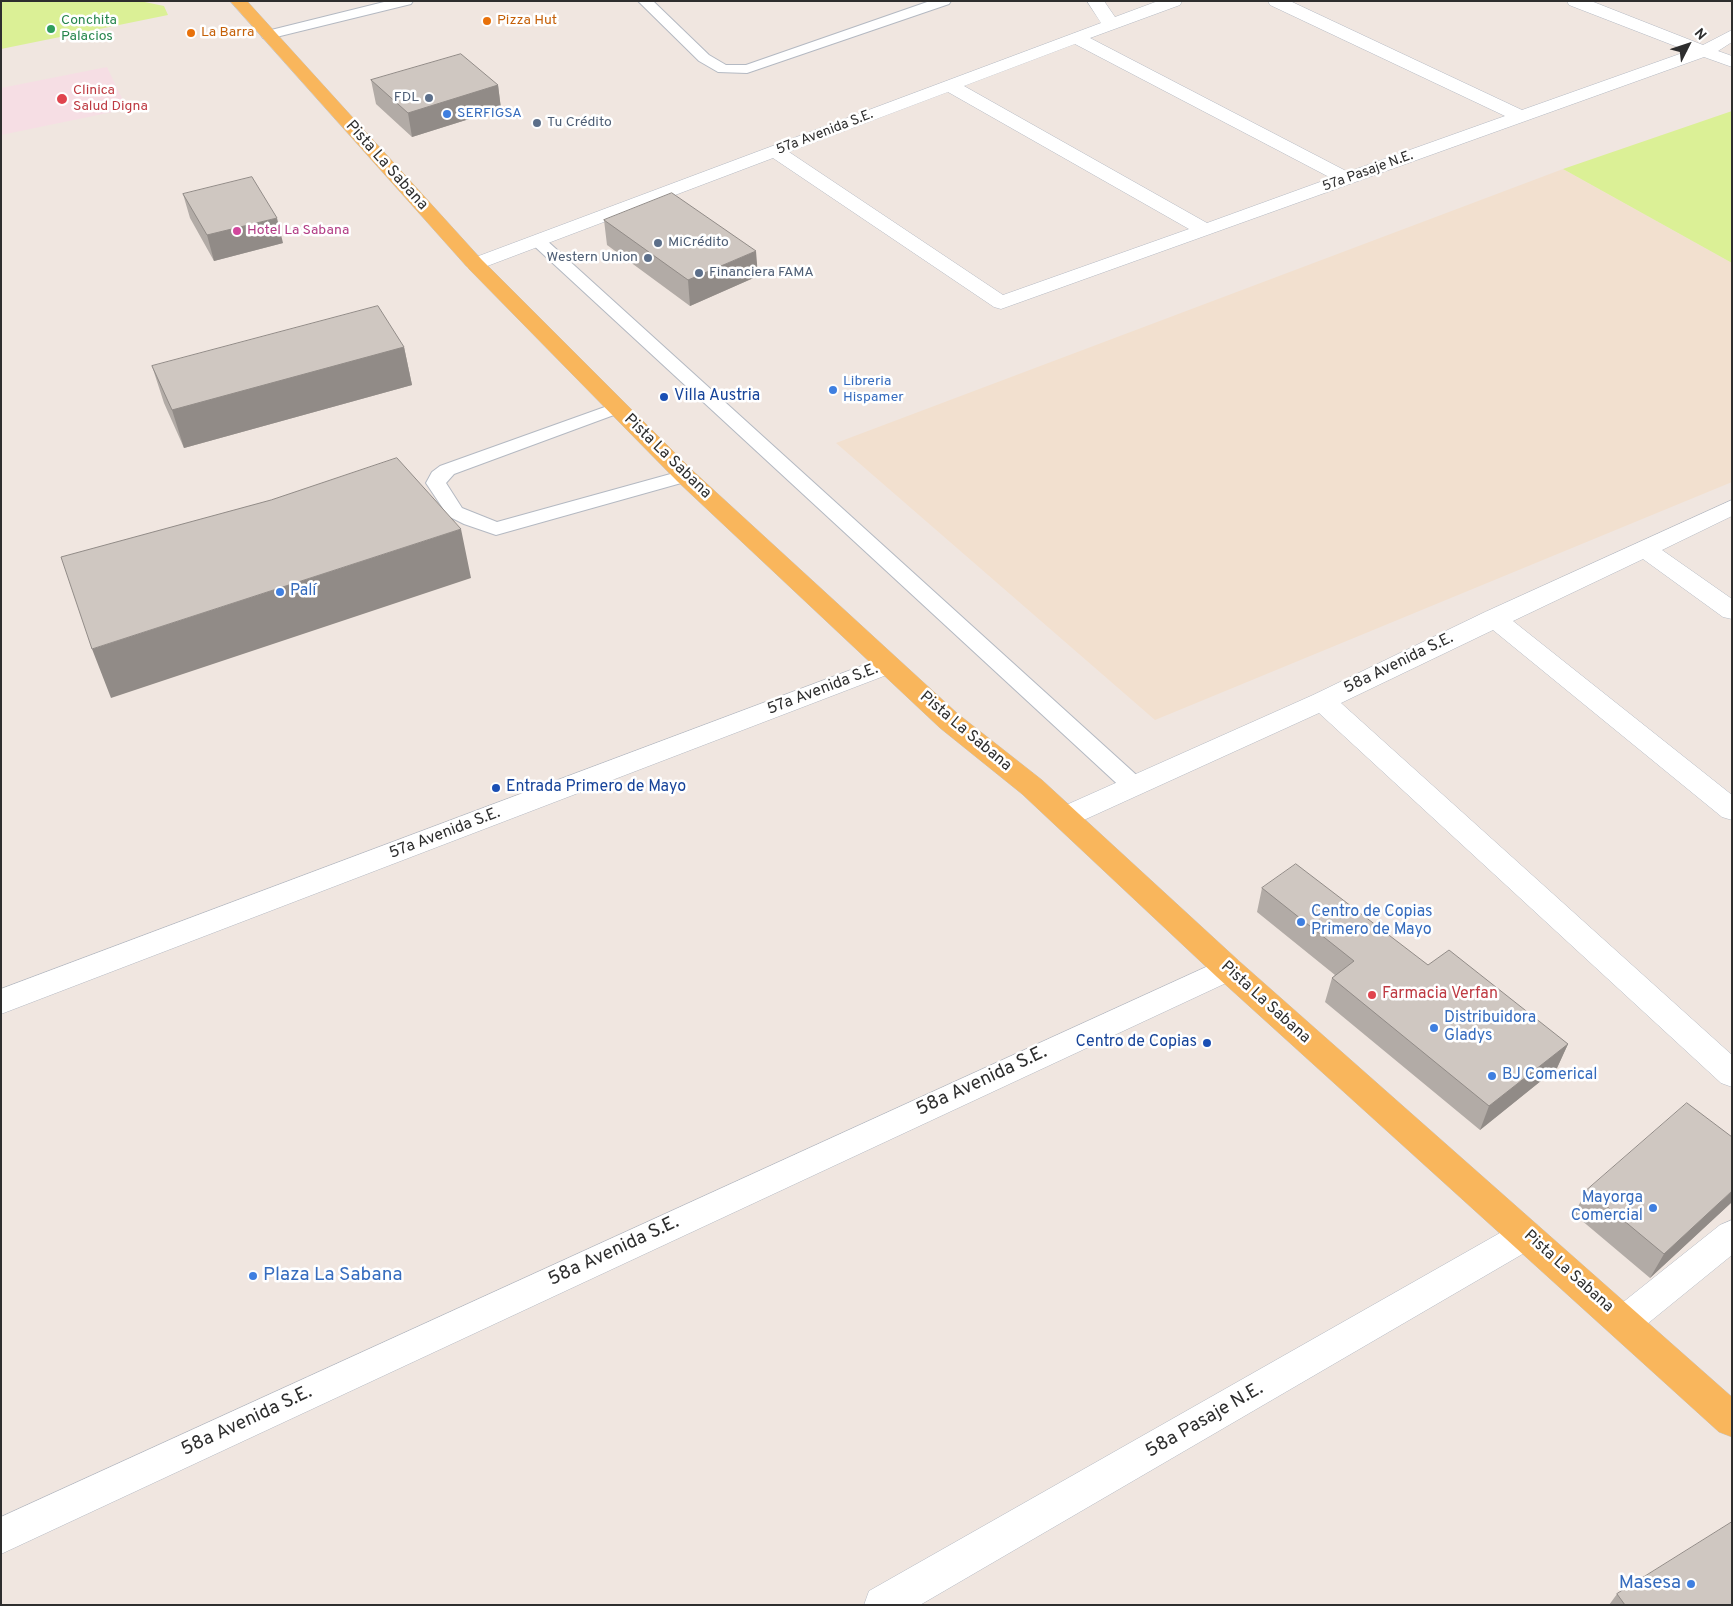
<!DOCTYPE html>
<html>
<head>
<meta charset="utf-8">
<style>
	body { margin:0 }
	#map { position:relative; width:1733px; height:1606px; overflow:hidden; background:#f0e6e0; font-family:Overpass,sans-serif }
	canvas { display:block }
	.frame { position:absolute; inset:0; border:2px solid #2e2e2e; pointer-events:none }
	.north { position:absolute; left:1663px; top:20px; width:50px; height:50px; -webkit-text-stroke:4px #fff; paint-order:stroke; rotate:49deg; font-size:14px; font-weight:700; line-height:20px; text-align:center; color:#2e2e2e }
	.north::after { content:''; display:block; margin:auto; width:18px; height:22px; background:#2e2e2e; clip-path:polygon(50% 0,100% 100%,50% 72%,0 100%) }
</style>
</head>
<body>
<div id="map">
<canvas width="1733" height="1606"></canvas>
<div class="frame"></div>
<div class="north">N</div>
</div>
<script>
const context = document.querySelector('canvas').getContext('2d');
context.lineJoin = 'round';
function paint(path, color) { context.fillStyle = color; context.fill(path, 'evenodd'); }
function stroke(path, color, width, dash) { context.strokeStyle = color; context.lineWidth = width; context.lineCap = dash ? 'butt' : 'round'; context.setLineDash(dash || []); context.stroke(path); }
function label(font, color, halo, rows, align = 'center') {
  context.font = font + ' Overpass,sans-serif'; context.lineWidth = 5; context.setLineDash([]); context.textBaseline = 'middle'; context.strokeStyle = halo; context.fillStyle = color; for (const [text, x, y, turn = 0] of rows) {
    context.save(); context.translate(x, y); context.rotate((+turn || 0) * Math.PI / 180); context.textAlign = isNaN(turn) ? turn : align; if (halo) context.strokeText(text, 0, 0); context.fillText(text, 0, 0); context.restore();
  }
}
const education = new Path2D(`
	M 1563,169 L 1732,263 L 1732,482 L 1155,720 L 836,443 Z`);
const medical = new Path2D(`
	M 107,67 L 127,109 L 1,135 L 1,88 Z`);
const pitch = new Path2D(`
	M 1,1 L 140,1 L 164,6 L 168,15 L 1,49 Z
	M 1732,111 L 1732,263 L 1563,169 Z`);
const service = new Path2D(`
	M 388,1 L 413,1 L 411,4 L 268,39 L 263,38 L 261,35 L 263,32 Z
	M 638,1 L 653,1 L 709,55 L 726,65 L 746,65 L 930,1 L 951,1 L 949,4 L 747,73 L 718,72 L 699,61 Z
	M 538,236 L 544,238 L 1142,780 L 1145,786 L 1142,792 L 1134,794 L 1126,792 L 532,244 L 530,241 L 532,238 Z
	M 616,403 L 622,404 L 625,408 L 622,412 L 454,474 L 446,483 L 462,508 L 497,522 L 685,470 L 692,472 L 694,476 L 692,480 L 496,535 L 464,524 L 448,516 L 426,483 L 432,472 L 440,466 Z`);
const minor = new Path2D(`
	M 1087,1 L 1104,1 L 1115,17 L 1158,1 L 1182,1 L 1180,5 L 1090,38 L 1348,172 L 1505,116 L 1270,5 L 1268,1 L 1290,1 L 1522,110 L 1688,51 L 1569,5 L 1567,1 L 1591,1 L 1703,45 L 1732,30 L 1732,42 L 1718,51 L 1732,56 L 1732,67 L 1704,57 L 1001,309 L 994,307 L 773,158 L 482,268 L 475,270 L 468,268 L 465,264 L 468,260 L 1101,23 ZM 1075,44 L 1331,178 L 1207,223 L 964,86 ZM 948,92 L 1189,229 L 1003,295 L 789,152 Z
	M 1732,500 L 1732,516 L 1662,550 L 1732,599 L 1732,619 L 1723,617 L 1643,559 L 1513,621 L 1732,795 L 1732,820 L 1722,817 L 1493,630 L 1341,703 L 1732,1055 L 1732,1087 L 1721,1083 L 1319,713 L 1075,824 L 1065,827 L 1055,824 L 1051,817 L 1055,810 L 1313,695 L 1485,612 Z
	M 888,656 L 897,659 L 901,665 L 897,671 L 1,1014 L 1,989 Z
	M 1228,957 L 1239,961 L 1243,969 L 1239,977 L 1,1554 L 1,1517 Z
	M 1526,1220 L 1538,1225 L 1543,1235 L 1538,1245 L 920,1605 L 864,1605 L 869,1591 L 1514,1225 Z
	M 1732,1220 L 1732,1255 L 1636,1333 L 1624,1338 L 1612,1333 L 1607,1322 L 1612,1311 L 1720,1225 Z`);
const primary = new Path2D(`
	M 230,1 L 247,1 L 482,260 L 693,471 L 958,714 L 1042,780 L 1239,961 L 1732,1397 L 1732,1437 L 1719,1432 L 1217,977 L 1022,794 L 940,728 L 677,481 L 468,268 Z`);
const wall = new Path2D(`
	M 371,80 L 498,85 L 501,109 L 412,137 L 376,104 Z
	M 183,194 L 283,243 L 214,261 L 190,218 Z
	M 604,220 L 758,276 L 690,306 L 607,245 Z
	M 404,347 L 412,385 L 184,448 L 164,403 L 152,366 Z
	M 1262,888 L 1428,965 L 1568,1044 L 1557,1068 L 1480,1130 L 1325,1002 L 1332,978 L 1335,975 L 1257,912 Z
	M 1587,1190 L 1732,1202 L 1650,1278 L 1574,1214 Z
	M 1617,1594 L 1732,1605 L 1609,1605 Z`);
const shadedWall = new Path2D(`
	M 498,85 L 501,109 L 412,137 L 408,113 Z
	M 277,218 L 283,243 L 214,261 L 207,235 Z
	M 756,251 L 758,276 L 690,306 L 688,280 Z
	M 404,347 L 412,385 L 184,448 L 172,410 Z
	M 461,529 L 471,578 L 111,698 L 92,649 Z
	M 1568,1044 L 1557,1068 L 1480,1130 L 1489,1106 Z
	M 1732,1191 L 1732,1202 L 1650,1278 L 1664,1254 Z`);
const building = new Path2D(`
	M 461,54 L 498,85 L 408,113 L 371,80 Z
	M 252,177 L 277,218 L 207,235 L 183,194 Z
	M 672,193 L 756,251 L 688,280 L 604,220 Z
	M 378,306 L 404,347 L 172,410 L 152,366 Z
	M 397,458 L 461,529 L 92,649 L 61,557 L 271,500 Z
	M 1296,864 L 1428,965 L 1449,950 L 1568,1044 L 1489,1106 L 1332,978 L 1354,961 L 1262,888 Z
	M 1687,1103 L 1732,1137 L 1732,1191 L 1664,1254 L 1587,1190 Z
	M 1732,1522 L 1732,1605 L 1625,1605 L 1617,1594 Z`);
const markers = [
	[487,21,5,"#e8710a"],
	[51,29,5,"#2e9e5b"],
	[191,33,5,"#e8710a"],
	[429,98,5,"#5c6f8a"],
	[62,99,6,"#e0444e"],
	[447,114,5,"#3f7fe0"],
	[537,123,5,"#5c6f8a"],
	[237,231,5,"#d1479c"],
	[658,243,5,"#5c6f8a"],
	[648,258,5,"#5c6f8a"],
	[699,273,5,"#5c6f8a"],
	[833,390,5,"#3f7fe0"],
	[664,397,5,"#1a4fb4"],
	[280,592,5,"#3f7fe0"],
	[496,788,5,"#1a4fb4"],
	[1301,922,5,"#3f7fe0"],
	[1372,995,5,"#e0444e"],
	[1434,1028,5,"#3f7fe0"],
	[1207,1043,5,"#1a4fb4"],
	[1492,1076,5,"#3f7fe0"],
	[1653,1208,5,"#3f7fe0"],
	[253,1276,5,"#3f7fe0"],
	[1691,1584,5,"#3f7fe0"]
];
const farLeisurenames = [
	["Conchita",61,21],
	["Palacios",61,37]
];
const farFoodnames = [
	["Pizza Hut",497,21],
	["La Barra",201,33]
];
const farHealthnames = [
	["Clinica",73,91],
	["Salud Digna",73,107]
];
const farServicenames = [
	["FDL",419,98,"right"],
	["Tu Crédito",547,123],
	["MiCrédito",668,243],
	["Western Union",638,258,"right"],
	["Financiera FAMA",709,273]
];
const farShopnames = [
	["SERFIGSA",457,114],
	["Libreria",843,382],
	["Hispamer",843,398]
];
const farStreetnames = [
	["57a Avenida S.E.",825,133,-21],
	["57a Pasaje N.E.",1368,172,-20]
];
const farHotelnames = [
	["Hotel La Sabana",247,231]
];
const streetNames = [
	["Pista La Sabana",386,166,48],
	["Pista La Sabana",667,457,44],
	["58a Avenida S.E.",1399,664,-26],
	["57a Avenida S.E.",823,690,-21],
	["Pista La Sabana",965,732,40],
	["57a Avenida S.E.",445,834,-21],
	["Pista La Sabana",1265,1003,42],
	["Pista La Sabana",1568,1272,42]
];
const transitNames = [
	["Villa Austria",674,397],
	["Entrada Primero de Mayo",506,788],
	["Centro de Copias",1197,1043,"right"]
];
const shopNames = [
	["Palí",290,592],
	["Centro de Copias",1311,913],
	["Primero de Mayo",1311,931],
	["Distribuidora",1444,1019],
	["Gladys",1444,1037],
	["BJ Comerical",1502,1076],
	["Mayorga",1643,1199,"right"],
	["Comercial",1643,1217,"right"]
];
const healthNames = [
	["Farmacia Verfan",1382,995]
];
const nearStreetnames = [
	["58a Avenida S.E.",982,1082,-25],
	["58a Avenida S.E.",614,1252,-25],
	["58a Pasaje N.E.",1205,1421,-30],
	["58a Avenida S.E.",247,1422,-25]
];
const nearShopnames = [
	["Plaza La Sabana",263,1276],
	["Masesa",1681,1584,"right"]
];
paint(education, '#f2e0cf');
paint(medical, '#f6dee4');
paint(pitch, '#dbf096');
stroke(service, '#b4b9c2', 2);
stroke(minor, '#b4b9c2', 1);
stroke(primary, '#c4c4c4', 1);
paint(service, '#fff');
paint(minor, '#fff');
paint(primary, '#f9b65c');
paint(wall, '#b2aba6');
paint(shadedWall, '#918b87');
paint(building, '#cfc7c1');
stroke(building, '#918b87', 1);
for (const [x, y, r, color] of markers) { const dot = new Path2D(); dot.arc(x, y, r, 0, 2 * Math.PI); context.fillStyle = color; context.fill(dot); stroke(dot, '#fff', 2); }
label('14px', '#27864d', '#fff', farLeisurenames, 'left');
label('14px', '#c56008', '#fff', farFoodnames, 'left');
label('14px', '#be3a42', '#fff', farHealthnames, 'left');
label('14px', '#4e5e75', '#fff', farServicenames, 'left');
label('14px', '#366cbe', '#fff', farShopnames, 'left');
label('14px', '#2e2e2e', '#fff', farStreetnames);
label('14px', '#b23c85', '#fff', farHotelnames, 'left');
label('16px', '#2e2e2e', '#fff', streetNames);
label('16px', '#164399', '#fff', transitNames, 'left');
label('16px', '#366cbe', '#fff', shopNames, 'left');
label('16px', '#be3a42', '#fff', healthNames, 'left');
label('19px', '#2e2e2e', '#fff', nearStreetnames);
label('19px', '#366cbe', '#fff', nearShopnames, 'left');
</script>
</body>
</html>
